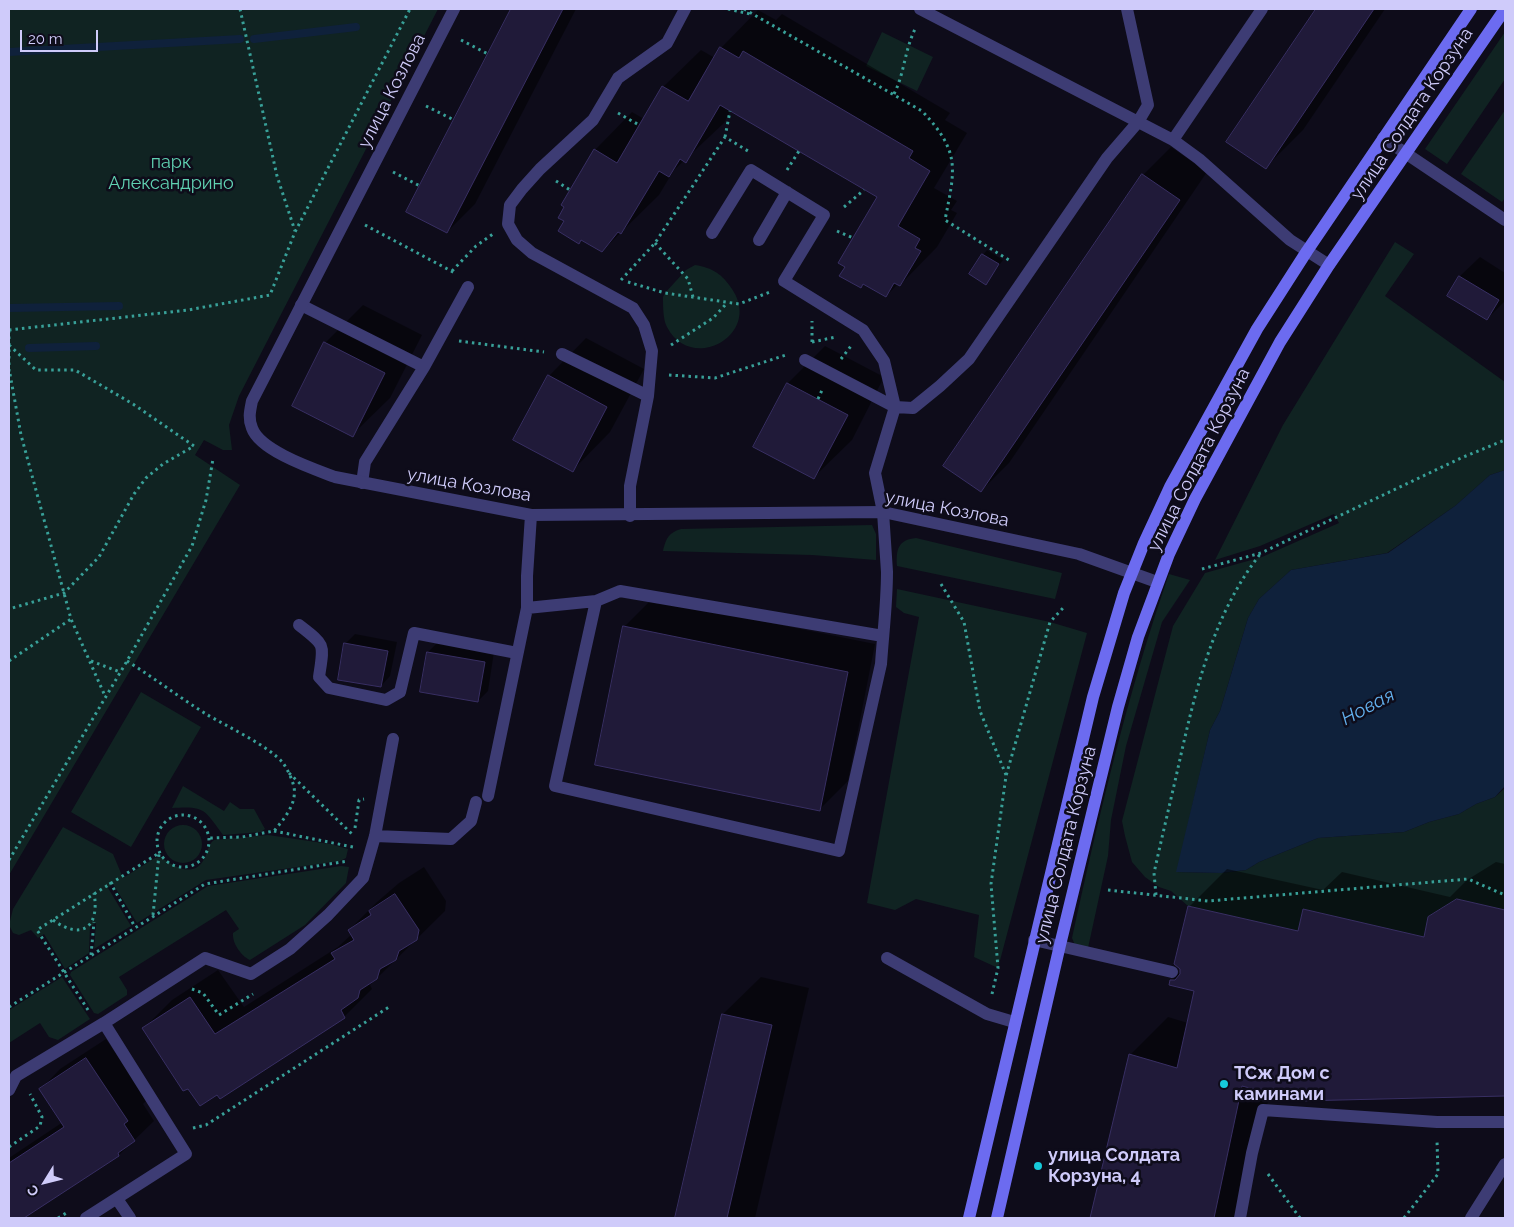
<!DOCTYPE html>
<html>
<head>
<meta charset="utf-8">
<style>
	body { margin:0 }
	#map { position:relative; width:1514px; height:1227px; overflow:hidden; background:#0e0c1a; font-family:Raleway,sans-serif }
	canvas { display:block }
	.frame { position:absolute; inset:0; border:10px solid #cfcbfa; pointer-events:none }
	.north { position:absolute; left:20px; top:1157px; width:50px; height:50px; -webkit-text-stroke:4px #0e0c1a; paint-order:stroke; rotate:234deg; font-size:14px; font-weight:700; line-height:20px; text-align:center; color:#cfcbfa }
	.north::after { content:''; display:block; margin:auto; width:18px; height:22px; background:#cfcbfa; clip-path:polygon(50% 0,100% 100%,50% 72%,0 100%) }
	.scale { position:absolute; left:20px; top:30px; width:78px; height:22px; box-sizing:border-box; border:2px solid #cfcbfa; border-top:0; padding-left:6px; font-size:15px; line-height:18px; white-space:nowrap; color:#cfcbfa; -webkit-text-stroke:4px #0e0c1a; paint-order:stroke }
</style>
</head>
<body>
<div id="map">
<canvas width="1514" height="1227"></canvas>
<div class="frame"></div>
<div class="north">С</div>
<div class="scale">20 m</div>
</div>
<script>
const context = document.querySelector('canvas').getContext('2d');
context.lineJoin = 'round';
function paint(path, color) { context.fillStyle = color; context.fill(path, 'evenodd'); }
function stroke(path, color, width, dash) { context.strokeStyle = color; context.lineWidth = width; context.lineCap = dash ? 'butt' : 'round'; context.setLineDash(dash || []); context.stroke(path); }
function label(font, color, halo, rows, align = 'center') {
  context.font = font + ' Raleway,sans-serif'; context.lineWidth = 5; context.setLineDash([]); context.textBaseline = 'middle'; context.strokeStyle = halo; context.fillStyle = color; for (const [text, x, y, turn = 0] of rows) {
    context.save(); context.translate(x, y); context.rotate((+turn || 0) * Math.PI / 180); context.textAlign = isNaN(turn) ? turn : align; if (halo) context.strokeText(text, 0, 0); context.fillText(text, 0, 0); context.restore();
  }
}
const green = new Path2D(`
	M 9,9 L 438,9 L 239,396 L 229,425 L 232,450 L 223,450 L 204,440 L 195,455 L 240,485 L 9,875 Z
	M 882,32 L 933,57 L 917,91 L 866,66 Z
	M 1505,32 L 1505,79 L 1447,164 L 1425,149 Z
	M 1505,110 L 1505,198 L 1502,202 L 1461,174 Z
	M 1395,242 L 1414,254 L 1385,296 L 1505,382 L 1505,470 L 1490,475 L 1455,506 L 1387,553 L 1291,570 L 1259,599 L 1248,618 L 1220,711 L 1210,730 L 1177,872 L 1221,873 L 1246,870 L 1259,862 L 1318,838 L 1404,832 L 1429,822 L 1459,814 L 1476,804 L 1495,797 L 1505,788 L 1505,910 L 1457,899 L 1428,917 L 1424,937 L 1303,909 L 1298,931 L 1188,906 L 1171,891 L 1159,887 L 1145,877 L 1132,862 L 1125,836 L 1122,821 L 1173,626 L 1205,573 L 1262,557 L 1339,523 L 1334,514 L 1260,546 L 1215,560 L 1283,425 Z
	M 695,265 C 713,268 722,274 732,289 C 763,335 691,374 667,327 C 663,320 663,306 663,297 L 665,293 L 686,270 Z
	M 872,525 L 876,534 L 876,560 L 812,555 L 663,551 C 666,539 668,533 681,529 Z
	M 916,538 L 1062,573 L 1055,599 L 897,566 C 896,549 898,540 916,538 Z
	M 1169,574 L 1190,580 L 1162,622 L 1126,746 L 1111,820 L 1108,856 L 1088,948 L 1075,945 L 1072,938 C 1099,815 1128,692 1169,574 Z
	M 897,589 L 1050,622 L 1087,633 L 998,968 L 974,957 L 979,915 L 916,899 L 895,910 L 867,903 L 919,617 L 904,613 L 896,607 Z
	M 141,692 L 201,727 L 131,847 L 71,812 Z
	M 183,786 L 224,811 L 230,802 L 240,809 L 254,809 L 265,829 L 261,832 L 223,835 C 204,809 205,806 172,808 Z
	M164 844a19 19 0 1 1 38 0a19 19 0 1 1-38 0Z
	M 63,827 L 113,854 L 123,878 L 155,858 L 161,857 C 173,866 192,878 203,861 C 208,854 207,845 214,840 L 268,835 L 330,844 L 348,849 L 346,858 L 340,861 L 206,880 L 137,923 L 113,884 L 108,888 L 131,926 L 94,949 L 96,923 L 90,927 L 89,953 L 65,969 L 44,934 L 38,938 L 31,930 L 19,935 L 13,933 L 9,925 L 13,909 Z
	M 341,866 L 349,867 L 346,883 L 305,925 L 250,960 C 241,956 232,943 233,933 L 239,929 L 226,910 L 119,977 L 127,990 L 127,995 L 98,1014 L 94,1013 L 70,975 L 71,972 L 208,886 Z
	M 62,977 L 90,1019 L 58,1040 L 49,1037 L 40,1023 L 9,1043 L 9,1010 Z`);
const water = new Path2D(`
	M 1505,470 L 1505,786 L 1495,797 L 1476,804 L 1459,814 L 1429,822 L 1404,832 L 1318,838 L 1259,862 L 1246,870 L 1221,873 L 1176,872 L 1210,730 L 1220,711 L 1248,618 L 1259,599 L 1291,570 L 1388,553 L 1455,506 L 1490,475 Z`);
const shadow = new Path2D(`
	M 512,9 L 576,9 L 475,204 L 447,232 L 408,212 Z
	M 1317,9 L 1385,9 L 1303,130 L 1266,167 L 1228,141 Z
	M 758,10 L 776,20 L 782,14 L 950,113 L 945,120 L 967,133 L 934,188 L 957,201 L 951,210 L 957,213 L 937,247 L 900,285 L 898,284 L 886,296 L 864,283 L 861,287 L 879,197 L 731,110 L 724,123 L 674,170 L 659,195 L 602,251 L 565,221 L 595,150 L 632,112 L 644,119 L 663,87 L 701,50 L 715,58 L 721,48 Z
	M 1171,147 L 1207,172 L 1009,463 L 981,491 L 1143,175 Z
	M 987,250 L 1003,260 L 986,283 L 983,255 Z
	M 1480,257 L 1505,273 L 1505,301 L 1487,319 L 1448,295 L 1460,276 Z
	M 363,305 L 422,335 L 390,398 L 352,435 L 325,343 Z
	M 586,338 L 644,369 L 610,432 L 573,470 L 549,376 Z
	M 825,346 L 884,377 L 852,440 L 814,477 L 788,383 Z
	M 652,599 L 875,644 L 848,781 L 820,809 L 624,627 Z
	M 355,634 L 397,642 L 390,676 L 381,686 L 345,644 Z
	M 438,642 L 494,652 L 488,691 L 478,701 L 428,652 Z
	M 1496,862 L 1505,864 L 1505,1094 L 1299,1100 L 1270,1092 L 1243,1218 L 1091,1218 L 1130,1055 L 1168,1017 L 1188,1023 L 1196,990 L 1171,981 L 1181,971 L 1190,906 L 1227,869 L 1323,890 L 1342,872 L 1450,897 L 1467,880 Z
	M 424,867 L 446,901 L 445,911 L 370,985 L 372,989 L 344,1017 L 220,1098 L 144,1028 L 172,1000 L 218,970 L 244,1007 L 338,947 L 352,934 L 349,930 L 377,902 L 399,883 Z
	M 761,977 L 809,988 L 755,1218 L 676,1218 L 723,1014 Z
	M 106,1039 L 147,1100 L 143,1104 L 154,1121 L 119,1155 L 22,1218 L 9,1218 L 9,1158 L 63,1122 L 41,1089 L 60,1069 Z`);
const stream = new Path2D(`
	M 254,39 L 356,27
	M 9,52 L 240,39
	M 9,308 L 119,306
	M 29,348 L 96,346`);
const building = new Path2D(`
	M 511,9 L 563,9 L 447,233 L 406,212 Z
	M 1316,9 L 1374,9 L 1266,169 L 1226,142 Z
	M 720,47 L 739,58 L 743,51 L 913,151 L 909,158 L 930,171 L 898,226 L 920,239 L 915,248 L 921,251 L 900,286 L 894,283 L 886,297 L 863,284 L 861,288 L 839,276 L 845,267 L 838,263 L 877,197 L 720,105 L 686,163 L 680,159 L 669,177 L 659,171 L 621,234 L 618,232 L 602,252 L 581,240 L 579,244 L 558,231 L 564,221 L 558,218 L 564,207 L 561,205 L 594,149 L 617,163 L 662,86 L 688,101 Z
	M 1142,174 L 1180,200 L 981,492 L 943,466 Z
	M 982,254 L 999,264 L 986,285 L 969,274 Z
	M 1459,276 L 1499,300 L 1487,320 L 1447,296 Z
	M 324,342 L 385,373 L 353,437 L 292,406 Z
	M 548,375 L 607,407 L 573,472 L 513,440 Z
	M 787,383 L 848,415 L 814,479 L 753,447 Z
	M 623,626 L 848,672 L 820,811 L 595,765 Z
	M 344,643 L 388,651 L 381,687 L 338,680 Z
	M 427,652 L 485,662 L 478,702 L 420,692 Z
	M 395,894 L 419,930 L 417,940 L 399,951 L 396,960 L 380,969 L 377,979 L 360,990 L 358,998 L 341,1010 L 345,1018 L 220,1099 L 217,1095 L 200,1106 L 188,1089 L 183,1091 L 142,1028 L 190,997 L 215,1034 L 335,959 L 331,953 L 354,940 L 348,930 L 371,915 L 369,911 Z
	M 1457,899 L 1505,910 L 1505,1096 L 1299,1101 L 1242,1086 L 1214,1218 L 1090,1218 L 1129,1054 L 1177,1068 L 1194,991 L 1169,985 L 1170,980 L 1175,980 L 1180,974 L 1180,969 L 1174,964 L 1188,906 L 1298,931 L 1303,909 L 1424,937 L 1428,917 Z
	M 722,1014 L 772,1025 L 727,1218 L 675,1218 Z
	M 86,1058 L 128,1121 L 124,1124 L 135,1141 L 118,1153 L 119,1156 L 24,1218 L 9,1218 L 9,1163 L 64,1127 L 39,1089 Z`);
const path = new Path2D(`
	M 240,9 L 277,176 L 295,231
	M 728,9 L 750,14
	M 744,9 L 922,111 C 961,152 955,169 945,220 L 1012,262
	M 461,40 L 488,54
	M 894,94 C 905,72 904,51 916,27
	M 426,106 L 454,120
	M 618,113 L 639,125
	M 725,137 L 730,111
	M 787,170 L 799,151
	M 393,172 L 420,186
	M 556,181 L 570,190
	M 844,207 L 864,190
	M 365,225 L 455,273
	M 837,231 L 853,238
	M 655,243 L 688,279 L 693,297
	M 452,271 L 476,246 L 493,234
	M 621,280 L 655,243 L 725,137 L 748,151
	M 628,282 L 665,293 L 739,304 L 770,292
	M 9,330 L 188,310 L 270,295 L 295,232 L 410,9
	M 9,330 L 9,374
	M 459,341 L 544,352
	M 812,342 L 836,337
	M 812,342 L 812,321
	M 9,345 L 36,370 L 75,370 L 133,404 L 194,446 L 163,464 L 146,478 L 134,494 L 99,557 L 64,593 L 9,609
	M 671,345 L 713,318 L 727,303
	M 841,359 L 851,346
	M 10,374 L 21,435 L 71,619 L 105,696
	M 669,375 L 715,378 L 786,355
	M 818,399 L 822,390
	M 1202,569 L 1261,553 L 1461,458 L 1505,440
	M 941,584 L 964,622 L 980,711 L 1006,775
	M 9,661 L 71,619
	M 91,661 L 120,672
	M 127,661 C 154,678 179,697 206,714 C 226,726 269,746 283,763 C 288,770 292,779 294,787 C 297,804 284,819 274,831 L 242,837 L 209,838
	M 289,773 L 353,835
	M157 841a26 26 0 1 1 52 0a26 26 0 1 1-52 0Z
	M 355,828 L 359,800 L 364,799
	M 274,831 L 353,847
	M 9,860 L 127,661 L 192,546 L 206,500 L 213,459
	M 110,882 L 135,927
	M 1108,890 L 1208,901 L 1468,879 L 1505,895
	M 1156,895 L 1154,873 C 1163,832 1173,791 1182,750 C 1198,680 1216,610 1261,553
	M 153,915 L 159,854
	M 53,920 C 82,941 100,927 94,893
	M 91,955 L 94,922
	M 192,989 L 203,993 L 219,1015 L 253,994
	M 992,994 L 998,968 L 991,884 L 1006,776 L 1050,622 L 1063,608
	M 9,1007 L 205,884 L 348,861
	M 88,1010 L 37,930 L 159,853
	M 193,1128 L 206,1125 L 389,1007
	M 9,1147 L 40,1126 L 42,1117 L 30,1094
	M 1268,1174 L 1300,1218
	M 58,1218 L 68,1212
	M 1404,1218 L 1438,1174 L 1437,1140`);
const lane = new Path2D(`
	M 920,9 L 1173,140 L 1199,159 L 1290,240 L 1329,265
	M 1383,138 L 1505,220
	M 1173,140 L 1262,9
	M 712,233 L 751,170 L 824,215 L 784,281 L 863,330 L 884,361 L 895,407 L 875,473 L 883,512 L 887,572 C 887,603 883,634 881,664 L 839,851 L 555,786 L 596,601 L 620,591 L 883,636
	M 759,240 L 787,192
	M 301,305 L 424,367
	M 562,354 L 648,396
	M 805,360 L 895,407 L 913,408 L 940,386 L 969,359 L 1107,158 L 1138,122 L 1148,105 L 1127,9
	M 362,483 L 365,462 L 424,367 L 468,287
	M 630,516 L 630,486 L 648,396 L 652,351 L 644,325 L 633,308 L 532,253 L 517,240 L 508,224 L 510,205 L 522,189 L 540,169 L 593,120 L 618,78 L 667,43 L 685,9
	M 527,608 L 596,601
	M 299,625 C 326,646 324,643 319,677 L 329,688 L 386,700 L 400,692 L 414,633 L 517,653
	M 488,796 L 527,608 L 527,576 L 531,515
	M 375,836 L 451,839 L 471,821 L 476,802
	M 1034,940 L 1172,972
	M 887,958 L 987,1014 L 1014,1022
	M 104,1023 L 205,958 L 251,974 L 290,949 L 328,915 L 363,878 L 375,836 L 393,739
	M 9,1090 L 16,1076 L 104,1023 L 186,1154 L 86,1218
	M 117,1199 L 130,1218
	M 1240,1218 L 1252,1153 L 1263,1110 L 1437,1122 L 1505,1122
	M 1471,1218 L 1505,1164`);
const street = new Path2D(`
	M 454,9 L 252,401 C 250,411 248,418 252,428 C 260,451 314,469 335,477 L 531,515 L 883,512 L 1079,554 L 1157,582`);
const secondary = new Path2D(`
	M 969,1218 L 1093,697 L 1124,593 L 1144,543 L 1170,487 L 1257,329 L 1307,251 L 1471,9
	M 997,1218 L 1060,945 L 1118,707 L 1138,637 L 1169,554 L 1195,499 L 1280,342 L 1329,265 L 1505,9`);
const markers = [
	[1224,1084,5,"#16cada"],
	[1038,1166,5,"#16cada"]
];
const streetNames = [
	["улица Козлова",392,91,-63],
	["улица Солдата Корзуна",1412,114,-56],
	["улица Солдата Корзуна",1199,460,-63],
	["улица Козлова",469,485,10],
	["улица Козлова",947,509,11],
	["улица Солдата Корзуна",1066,845,-76]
];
const parkNames = [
	["парк",171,163],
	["Александрино",171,184]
];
const poiNames = [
	["ТСж Дом с",1234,1074],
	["каминами",1234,1095],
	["улица Солдата",1048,1156],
	["Корзуна, 4",1048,1177]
];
const waterNames = [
	["Новая",1368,707,-28]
];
paint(green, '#102322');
paint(water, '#0f213b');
paint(shadow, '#0007');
stroke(stream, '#0f213b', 8);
paint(building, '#201a39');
stroke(building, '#382f63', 1);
stroke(path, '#38a098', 3, [2.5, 4]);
stroke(lane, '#3d3c74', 12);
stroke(street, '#3d3c74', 12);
stroke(secondary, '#6c6bf0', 12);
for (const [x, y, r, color] of markers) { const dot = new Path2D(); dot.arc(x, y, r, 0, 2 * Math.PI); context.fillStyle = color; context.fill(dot); stroke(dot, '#0e0c1a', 2); }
label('18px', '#cfcbfa', '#0e0c1a', streetNames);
label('18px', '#60d1b2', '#0e0c1a', parkNames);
label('bold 18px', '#cfcbfa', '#0e0c1a', poiNames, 'left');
label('italic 19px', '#63b1ef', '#0e0c1a', waterNames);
</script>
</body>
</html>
